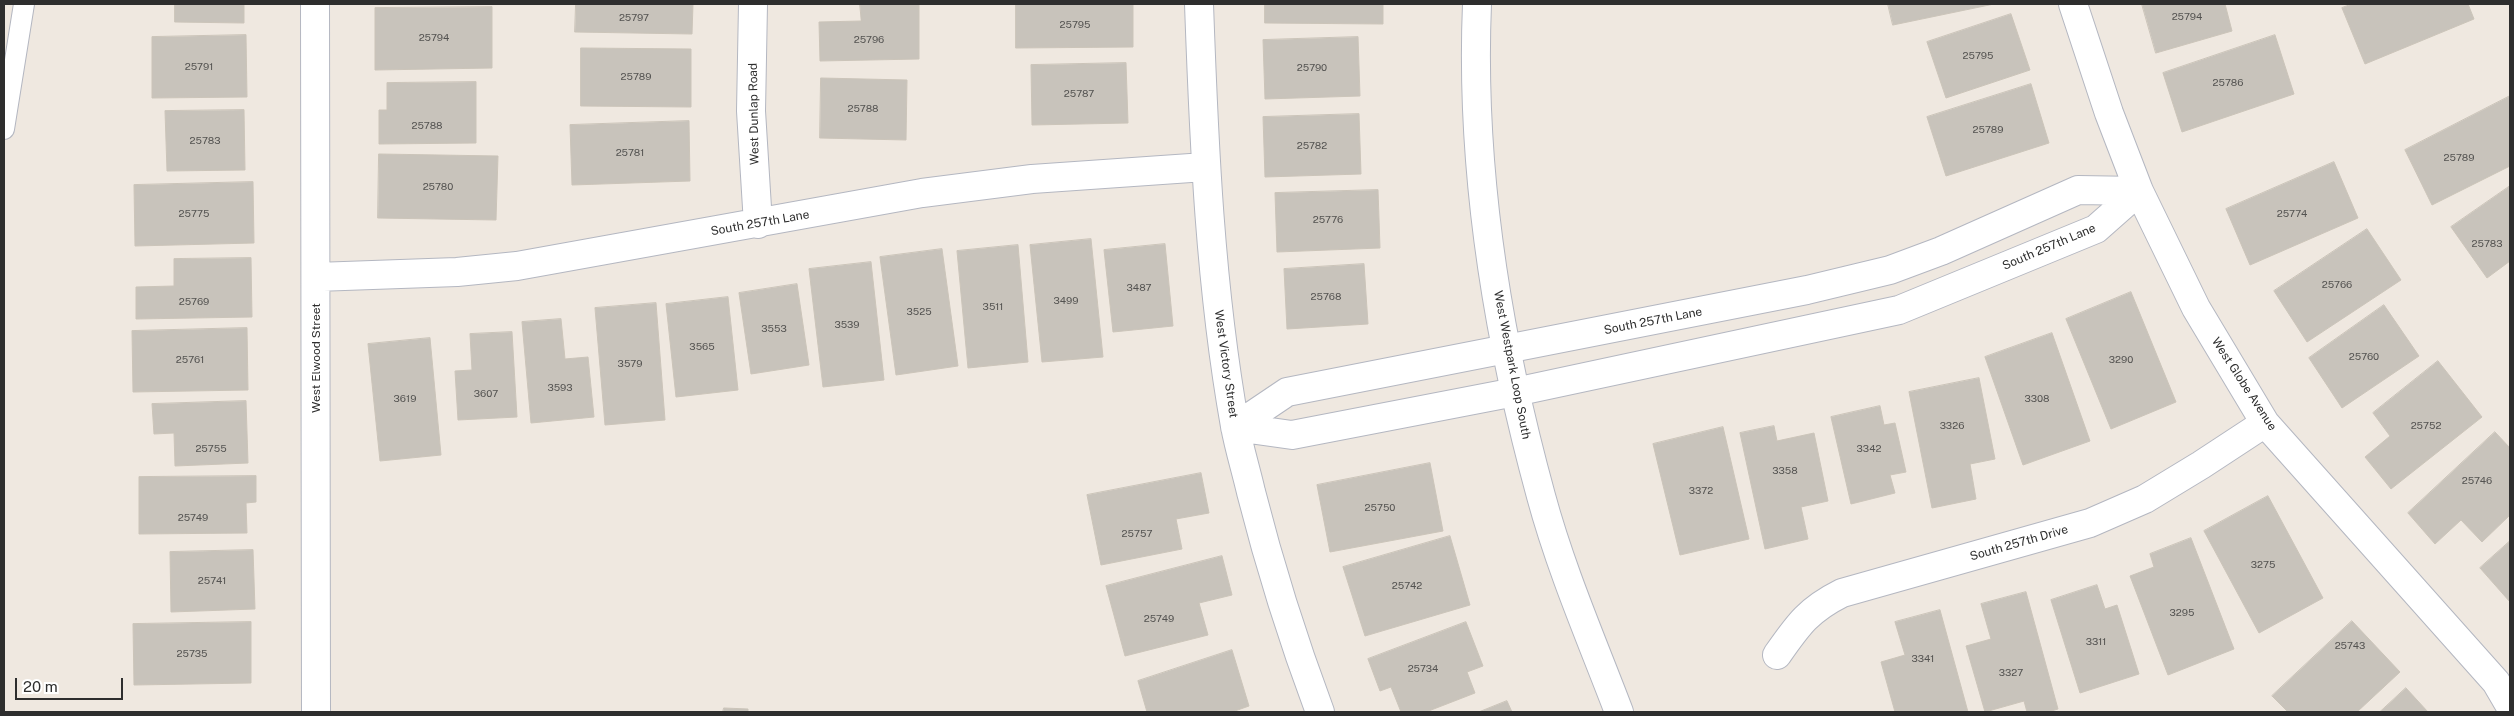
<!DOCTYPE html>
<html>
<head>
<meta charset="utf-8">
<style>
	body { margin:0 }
	#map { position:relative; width:2514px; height:716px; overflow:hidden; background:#efe8e0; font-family:"Public Sans",sans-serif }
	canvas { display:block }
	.frame { position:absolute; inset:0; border:5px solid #2e2e2e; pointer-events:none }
	.scale { position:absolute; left:15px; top:678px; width:108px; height:22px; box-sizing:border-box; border:2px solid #2e2e2e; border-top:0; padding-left:6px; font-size:15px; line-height:18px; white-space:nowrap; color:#2e2e2e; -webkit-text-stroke:4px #fff; paint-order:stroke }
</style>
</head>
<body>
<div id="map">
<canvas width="2514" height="716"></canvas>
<div class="frame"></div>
<div class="scale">20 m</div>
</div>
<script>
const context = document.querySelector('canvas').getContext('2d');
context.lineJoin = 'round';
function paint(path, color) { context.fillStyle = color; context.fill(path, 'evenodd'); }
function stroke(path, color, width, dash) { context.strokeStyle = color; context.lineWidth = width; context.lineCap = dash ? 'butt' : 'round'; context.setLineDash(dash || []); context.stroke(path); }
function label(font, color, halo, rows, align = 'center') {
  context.font = font + ' "Public Sans",sans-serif'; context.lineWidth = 5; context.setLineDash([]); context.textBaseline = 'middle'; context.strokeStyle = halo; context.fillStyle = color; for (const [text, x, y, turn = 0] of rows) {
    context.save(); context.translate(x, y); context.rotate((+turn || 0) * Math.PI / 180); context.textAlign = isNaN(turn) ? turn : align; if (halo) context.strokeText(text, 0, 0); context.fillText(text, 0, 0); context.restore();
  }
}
const building = new Path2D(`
	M 175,4 L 244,4 L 244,23 L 175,22 Z
	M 576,4 L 693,4 L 692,34 L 575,32 Z
	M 860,4 L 919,4 L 919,59 L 820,61 L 819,22 L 861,21 Z
	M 1016,4 L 1133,4 L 1133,47 L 1016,48 Z
	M 1265,4 L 1383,4 L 1383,24 L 1265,23 Z
	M 1888,4 L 1994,4 L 1893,25 Z
	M 2142,4 L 2225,4 L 2232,31 L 2156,53 Z
	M 2352,4 L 2468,4 L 2474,19 L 2365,64 L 2342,8 Z
	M 492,7 L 492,68 L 375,70 L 375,8 Z
	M 2011,14 L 2030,70 L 1946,98 L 1927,42 Z
	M 246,35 L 247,97 L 152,98 L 152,37 Z
	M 2275,35 L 2294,94 L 2182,132 L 2163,73 Z
	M 1358,37 L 1360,96 L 1265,99 L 1263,40 Z
	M 581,48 L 691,49 L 691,107 L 581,106 Z
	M 1126,63 L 1128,123 L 1032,125 L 1031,65 Z
	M 821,78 L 907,80 L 906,140 L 820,138 Z
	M 476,82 L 476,143 L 379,144 L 379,110 L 387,110 L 387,83 Z
	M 2031,84 L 2049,143 L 1946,176 L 1927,117 Z
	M 2510,96 L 2510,166 L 2432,205 L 2405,150 Z
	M 244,110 L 245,170 L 167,171 L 165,111 Z
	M 1359,114 L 1361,174 L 1265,177 L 1263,117 Z
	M 689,121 L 690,181 L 572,185 L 570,125 Z
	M 379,154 L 498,156 L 496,220 L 378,218 Z
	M 2334,162 L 2358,218 L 2250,265 L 2226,209 Z
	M 253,182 L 254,243 L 135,246 L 134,185 Z
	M 2510,186 L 2510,261 L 2487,278 L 2451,227 Z
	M 1378,190 L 1380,248 L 1277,252 L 1275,193 Z
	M 2367,229 L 2401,280 L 2307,342 L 2274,291 Z
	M 1091,239 L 1103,357 L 1042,362 L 1030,245 Z
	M 1165,244 L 1173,326 L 1113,332 L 1104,250 Z
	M 1018,245 L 1028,362 L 968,368 L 957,251 Z
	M 942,249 L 958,366 L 896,375 L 880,257 Z
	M 251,258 L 252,317 L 136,319 L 136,287 L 174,286 L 174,259 Z
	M 871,262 L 884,380 L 823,387 L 809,269 Z
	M 1364,264 L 1368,324 L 1287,329 L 1284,269 Z
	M 797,284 L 809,365 L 751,374 L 739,293 Z
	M 2131,292 L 2176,402 L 2111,429 L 2066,319 Z
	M 728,297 L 738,390 L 676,397 L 666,304 Z
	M 656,303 L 665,420 L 605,425 L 595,308 Z
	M 2384,305 L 2419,356 L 2342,408 L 2309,358 Z
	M 561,319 L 565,359 L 588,357 L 594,417 L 531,423 L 522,322 Z
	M 247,328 L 248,390 L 133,392 L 132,331 Z
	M 512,332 L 517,417 L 458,420 L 455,371 L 472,370 L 470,334 Z
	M 2052,333 L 2090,441 L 2023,465 L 1985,357 Z
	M 430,338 L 441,455 L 380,461 L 368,344 Z
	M 2438,361 L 2482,417 L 2391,489 L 2365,457 L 2390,436 L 2373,413 Z
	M 1979,378 L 1995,459 L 1970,464 L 1976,499 L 1932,508 L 1909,392 Z
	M 246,401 L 248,463 L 175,466 L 174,433 L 154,434 L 152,404 Z
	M 1880,406 L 1884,425 L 1895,423 L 1906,472 L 1890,475 L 1895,493 L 1851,504 L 1831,417 Z
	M 1774,426 L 1777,441 L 1814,433 L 1828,501 L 1801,507 L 1808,539 L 1765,549 L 1740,433 Z
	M 1723,427 L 1749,539 L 1680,555 L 1653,444 Z
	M 2495,432 L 2510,448 L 2510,515 L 2482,542 L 2461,520 L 2435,544 L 2408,513 Z
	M 1430,463 L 1443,531 L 1330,552 L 1317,485 Z
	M 1201,473 L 1209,513 L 1176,519 L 1182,549 L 1101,565 L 1087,495 Z
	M 256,476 L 256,502 L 246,503 L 247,533 L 139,534 L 139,477 Z
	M 2268,496 L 2323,598 L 2259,633 L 2204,531 Z
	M 1450,536 L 1470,605 L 1365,636 L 1343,567 Z
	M 2191,538 L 2234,649 L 2168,675 L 2130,576 L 2154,567 L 2150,554 Z
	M 2510,541 L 2510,602 L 2480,568 Z
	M 253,550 L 255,609 L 171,612 L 170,552 Z
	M 1222,556 L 1232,595 L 1199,603 L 1208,635 L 1125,656 L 1106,586 Z
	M 2097,585 L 2105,609 L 2117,605 L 2139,674 L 2080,693 L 2051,600 Z
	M 2026,592 L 2058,709 L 2048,712 L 2027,712 L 2024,701 L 1985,712 L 1966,646 L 1991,639 L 1981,604 Z
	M 1940,610 L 1968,712 L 1895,712 L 1881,662 L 1905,655 L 1895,622 Z
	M 2352,621 L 2400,672 L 2357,712 L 2288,712 L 2272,696 Z
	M 251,622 L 251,683 L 134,685 L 133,624 Z
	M 1466,622 L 1483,666 L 1467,672 L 1475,693 L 1426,712 L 1401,712 L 1391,687 L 1380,691 L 1368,659 Z
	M 1232,650 L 1249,706 L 1232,712 L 1147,712 L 1138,681 Z
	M 2406,688 L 2428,712 L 2380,712 Z
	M 1507,701 L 1512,712 L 1479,712 Z
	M 724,708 L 748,709 L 748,712 L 723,712 Z`);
const service = new Path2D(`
	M 4,129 L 24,4`);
const minor = new Path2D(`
	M 315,4 L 316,712
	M 753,4 L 751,111 L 758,224
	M 1199,4 C 1204,145 1210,286 1235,426 C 1239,448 1246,470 1251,492 C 1270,567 1293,640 1320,712
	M 2073,4 L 2109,113 L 2139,191 L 2196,308 L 2265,423 L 2496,682 L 2510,706
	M 316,277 L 457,272 L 517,266 L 922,193 L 1032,179 L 1205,167
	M 1235,427 L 1292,435 L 1515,392 L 1899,310 L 2096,229 L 2139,191
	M 1235,427 L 1287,392 L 1807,290 L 1890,270 L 1941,251 L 2078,190 L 2139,191
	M 1777,655 C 1798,625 1808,610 1842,593 L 2090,523 L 2145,499 L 2201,465 L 2265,423`);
const tertiary = new Path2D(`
	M 1477,4 C 1470,169 1497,336 1541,496 C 1561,570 1592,641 1619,712`);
const numberNames = [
	["25794",2187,17],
	["25797",634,18],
	["25795",1075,25],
	["25794",434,38],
	["25796",869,40],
	["25795",1978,56],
	["25791",199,67],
	["25790",1312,68],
	["25789",636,77],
	["25786",2228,83],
	["25787",1079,94],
	["25788",863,109],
	["25788",427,126],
	["25789",1988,130],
	["25783",205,141],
	["25782",1312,146],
	["25781",630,153],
	["25789",2459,158],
	["25780",438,187],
	["25775",194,214],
	["25774",2292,214],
	["25776",1328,220],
	["25783",2487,244],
	["25766",2337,285],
	["3487",1139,288],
	["25768",1326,297],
	["3499",1066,301],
	["25769",194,302],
	["3511",993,307],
	["3525",919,312],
	["3539",847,325],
	["3553",774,329],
	["3565",702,347],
	["25760",2364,357],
	["25761",190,360],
	["3290",2121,360],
	["3579",630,364],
	["3593",560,388],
	["3607",486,394],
	["3619",405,399],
	["3308",2037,399],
	["3326",1952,426],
	["25752",2426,426],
	["25755",211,449],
	["3342",1869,449],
	["3358",1785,471],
	["25746",2477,481],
	["3372",1701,491],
	["25750",1380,508],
	["25749",193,518],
	["25757",1137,534],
	["3275",2263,565],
	["25741",212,581],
	["25742",1407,586],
	["3295",2182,613],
	["25749",1159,619],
	["3311",2096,642],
	["25743",2350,646],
	["25735",192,654],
	["3341",1923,659],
	["25734",1423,669],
	["3327",2011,673]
];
const streetNames = [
	["West Dunlap Road",754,114,-91],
	["South 257th Lane",760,223,-10],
	["South 257th Lane",2049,247,-23],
	["South 257th Lane",1653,321,-11],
	["West Elwood Street",316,358,-90],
	["West Victory Street",1226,364,82],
	["West Westpark Loop South",1512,365,79],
	["West Globe Avenue",2244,384,57],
	["South 257th Drive",2019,543,-16]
];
paint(building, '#c8c3bb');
stroke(building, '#cbc4b9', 1);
stroke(service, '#b4b7c1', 22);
stroke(minor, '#b4b7c1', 30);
stroke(tertiary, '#b4b7c1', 30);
stroke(service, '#fff', 20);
stroke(minor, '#fff', 28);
stroke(tertiary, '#fff', 28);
label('10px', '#545351', null, numberNames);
label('12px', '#2e2e2e', '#fff', streetNames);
</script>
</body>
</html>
